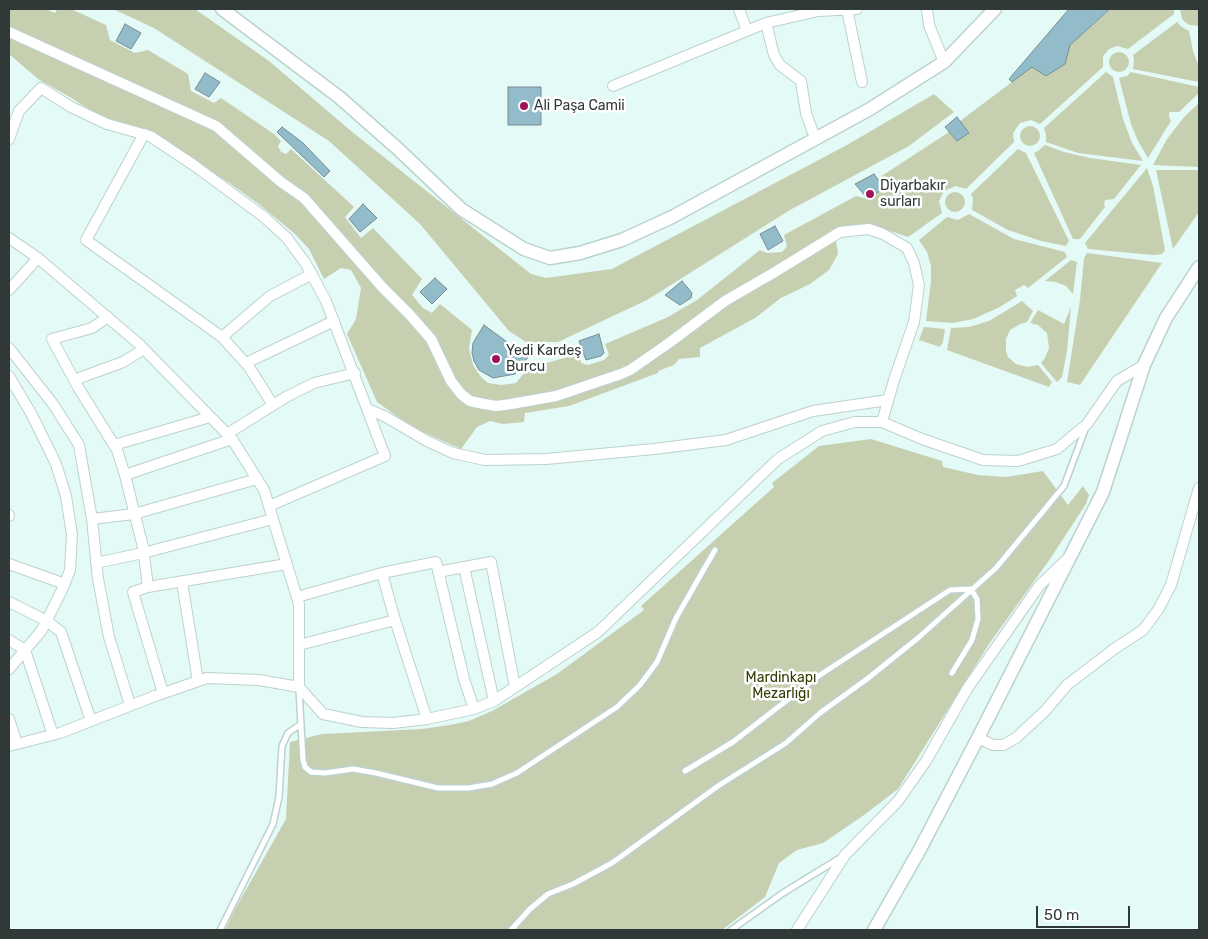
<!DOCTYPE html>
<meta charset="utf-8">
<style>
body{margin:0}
#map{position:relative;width:1208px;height:939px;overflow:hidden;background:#e3faf7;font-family:Rubik,sans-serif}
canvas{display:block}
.frame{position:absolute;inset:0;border:10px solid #303938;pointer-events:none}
.scale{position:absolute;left:1036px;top:906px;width:94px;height:22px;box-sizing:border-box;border:2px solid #303938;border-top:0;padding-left:6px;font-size:15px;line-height:18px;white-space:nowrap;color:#303938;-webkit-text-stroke:4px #fff;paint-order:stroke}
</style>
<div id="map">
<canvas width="1208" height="939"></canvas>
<div class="frame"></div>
<div class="scale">50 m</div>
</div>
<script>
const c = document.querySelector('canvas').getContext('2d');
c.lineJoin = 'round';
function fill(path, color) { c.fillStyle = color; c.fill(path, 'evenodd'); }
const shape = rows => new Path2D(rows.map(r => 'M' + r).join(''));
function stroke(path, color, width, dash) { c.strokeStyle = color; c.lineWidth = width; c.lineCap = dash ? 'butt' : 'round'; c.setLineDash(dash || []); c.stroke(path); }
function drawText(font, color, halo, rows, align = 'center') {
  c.font = font + ' Rubik,sans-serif'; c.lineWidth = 5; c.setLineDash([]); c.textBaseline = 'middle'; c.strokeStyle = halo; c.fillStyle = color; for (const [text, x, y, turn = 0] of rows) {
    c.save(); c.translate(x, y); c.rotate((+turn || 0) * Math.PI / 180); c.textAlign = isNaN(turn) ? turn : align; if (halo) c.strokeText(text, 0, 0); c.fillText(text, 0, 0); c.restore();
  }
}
fill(shape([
 [9,9,45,9,55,13,57,9,71,9,106,25,110,40,135,53,148,50,188,74,191,91,214,103,221,98,274,134,281,141,278,146,281,152,286,154,291,149,354,207,345,217,361,238,373,228,422,279,412,295,423,308,432,313,440,304,472,330,469,348,473,365,481,377,488,383,501,385,516,383,528,368,579,354,581,363,588,365,604,360,609,355,605,344,668,317,697,300,760,250,767,253,782,252,787,246,784,235,856,196,868,199,884,189,877,179,949,132,957,141,969,133,960,121,1032,67,1046,76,1065,64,1070,45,1111,9,1174,9,1174,14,1128,49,1117,46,1109,49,1103,56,1103,67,1040,124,1031,120,1020,123,1013,133,1014,142,966,189,956,186,944,191,939,201,942,213,908,237,887,230,862,225,834,229,838,254,829,270,810,284,781,298,755,318,700,348,700,357,679,359,674,365,658,371,658,373,569,406,525,413,524,422,503,424,490,421,477,427,461,449,412,427,377,402,347,334,356,319,361,288,351,270,341,268,324,279,309,249,295,234,260,205,228,182,196,163,175,146,134,127,100,116,68,96,38,79,9,54],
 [113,9,195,9,269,61,351,131,531,274,546,278,612,269,847,145,934,94,954,112,909,146,790,210,647,300,558,342,526,342,509,331,420,224,329,141,154,28],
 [1180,9,1199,9,1199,26,1190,25,1186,23,1182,19],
 [1177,22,1182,27,1189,31,1193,51,1199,67,1199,82,1133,69,1134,60,1133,55],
 '1109 62a10 10 0 1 1 20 0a10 10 0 1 1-20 0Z',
 [1106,72,1113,77,1123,119,1132,143,1143,161,1078,153,1046,142,1046,134,1044,128],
 [1131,72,1199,87,1199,93,1179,112,1169,112,1169,117,1171,121,1148,158,1138,141,1131,124,1119,78,1127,76],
 [1199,103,1199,167,1153,165,1167,139,1185,116],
 '1020 136a10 10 0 1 1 20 0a10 10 0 1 1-20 0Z',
 [1045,145,1064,152,1090,158,1141,165,1114,199,1105,200,1104,203,1105,207,1080,239,1073,239,1034,153,1038,151],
 [1018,149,1026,153,1069,241,1066,246,1041,241,1008,230,972,210,973,199,971,194],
 [1147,168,1153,186,1165,250,1162,254,1153,255,1088,249,1085,243],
 [1156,170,1199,170,1199,212,1173,249],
 '945 202a10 10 0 1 1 20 0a10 10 0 1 1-20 0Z',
 [969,214,1014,239,1065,252,1067,257,1028,288,1024,285,1015,290,1017,296,1000,307,973,319,953,323,926,321,931,281,931,266,927,252,919,240,947,217,958,220],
 [1087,253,1162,263,1080,385,1067,382,1080,300,1084,258],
 [1071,260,1077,262,1073,294,1066,286,1056,282,1045,281],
 [1022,301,1033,311,1027,322,1020,324,1010,330,1006,339,1006,351,1008,357,1016,364,1027,367,1038,365,1052,382,1049,387,947,350,951,328,969,327,989,321],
 [1071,307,1067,351,1062,377,1057,382,1041,363,1045,358,1049,348,1047,333,1038,325,1030,323,1038,310,1064,324],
 [924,327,945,329,943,342,940,347,919,340],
 [871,439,942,461,943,467,978,475,1006,477,1043,471,1068,505,1083,486,1089,495,1086,504,1050,559,989,644,898,789,864,815,823,843,797,850,779,863,765,897,722,930,225,930,234,911,286,819,290,742,322,734,422,729,450,725,469,721,492,711,557,674,644,610,641,606,774,487,772,483,819,446]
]), '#c7cfb1');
const building = shape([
 [1069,9,1110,9,1070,45,1065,64,1046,76,1032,67,1012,82,1009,79,1069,9],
 [125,24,141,33,131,49,116,41,125,24],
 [205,73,220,82,209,97,195,89,205,73],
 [508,87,541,87,541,125,508,125,508,87],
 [957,117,969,133,957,141,945,127,957,117],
 [282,127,303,143,330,171,324,177,277,132,282,127],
 [874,174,884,188,868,199,855,184,874,174],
 [363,204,377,218,360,232,349,219,363,204],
 [775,226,783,241,768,250,760,234,775,226],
 [435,278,447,289,432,304,420,292,435,278],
 [682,281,692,293,691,298,680,305,665,295,682,281],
 [484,325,518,350,532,352,515,374,493,378,479,370,474,361,472,353,473,343,484,325],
 [599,334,604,353,601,356,586,360,579,341,599,334]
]);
fill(building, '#93bccb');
stroke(building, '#788b92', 1);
const service = shape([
 [952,673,972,640,978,619,977,599,971,589],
 [299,690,303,760,305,767,311,772,325,773,353,769,376,773,438,788,469,788,492,784,517,773,617,707,640,685,657,662,676,618,715,550],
 [685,771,733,742,817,677,950,590,971,589],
 [220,930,273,824,279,797,282,746,288,733,301,724],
 [511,930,530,909,548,894,573,884,612,863,718,786,786,743,820,713,867,679,918,638,996,568,1064,486,1086,427],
 [731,930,783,893,840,858]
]);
const minor = shape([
 [739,9,747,31],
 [847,9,862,82],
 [927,9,929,25,944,62],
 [766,23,774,55,780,65,801,81,806,113,815,138],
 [9,32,216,126,281,182,304,198,383,288,410,315,431,339,451,381,461,394,470,401,484,404,496,406,511,404,556,396,621,374,630,370,669,343,725,301,775,272,840,232,869,229,883,234,907,248,914,263,919,285,914,322,894,380,882,422],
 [613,86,766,23,818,11,857,9],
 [144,134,86,240,222,337],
 [9,139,19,111,41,88,71,107,107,124,150,136,195,166,264,217,287,238,306,264,326,301,385,456,269,506],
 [9,238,38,258,139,344,232,439,264,490,299,604,299,687,323,714,362,722,393,723,427,719,474,709,494,701,598,632,778,459,822,431,855,422,882,422,922,439,983,460,1018,461,1057,449,1087,424,1117,381,1144,365],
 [9,290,38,258],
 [108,317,92,328,52,339,78,387,117,450,125,475,143,547,148,587,287,564],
 [9,348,53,404,79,445,92,519],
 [246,363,334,321],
 [9,376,32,415,56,464,66,496,72,535,70,570,62,590,42,630,9,669],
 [74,380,123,362,144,349],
 [273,405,249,367,222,337,270,296,312,274],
 [368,409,386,417,427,441,453,453,485,460,546,459,654,449,726,440,813,411,888,400],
 [227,434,286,397,314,383,355,373],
 [114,445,210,417],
 [125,475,232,439],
 [9,515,9,516],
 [96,563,143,553,273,519],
 [9,564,65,584],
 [464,567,494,701],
 [438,572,491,562,515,687],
 [382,573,436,562,464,679,474,709],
 [182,582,198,681],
 [148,587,133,592,163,693],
 [297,597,382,573,395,620,427,719],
 [9,602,47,621,61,632,91,721],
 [9,640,25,650,53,735],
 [299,645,395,620],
 [130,705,109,637,98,579,92,519,134,514,257,479],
 [9,719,17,744],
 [978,738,993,745,1003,745,1016,738,1045,711,1067,685,1114,649,1143,630,1158,610,1171,585,1199,488],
 [9,746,60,733,155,696,207,678,259,680,299,687],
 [797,930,845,855,898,801,926,761,967,689,1039,586,1067,559]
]);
const tertiary = shape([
 [222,9,339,97,398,149,461,209,524,249,550,258,580,253,622,240,672,217,870,109,944,62,995,9],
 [874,930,919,851,978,738,1103,492,1144,365,1166,318,1199,267]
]);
stroke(service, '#bcd2cf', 8);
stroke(minor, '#bcd2cf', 12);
stroke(tertiary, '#bcd2cf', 15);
stroke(service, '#fff', 5);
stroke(minor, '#fff', 10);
stroke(tertiary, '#fff', 12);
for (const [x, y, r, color] of [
 [524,106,5,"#a11259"],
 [870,194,5,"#a11259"],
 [496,359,5,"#a11259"]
]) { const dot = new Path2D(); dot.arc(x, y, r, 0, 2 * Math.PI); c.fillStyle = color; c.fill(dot); stroke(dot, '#fff', 2); }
drawText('14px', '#303938', '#fff', [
 ["Ali Paşa Camii",534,106],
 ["Diyarbakır",880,186],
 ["surları",880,202],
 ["Yedi Kardeş",506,351],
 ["Burcu",506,367]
], 'left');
drawText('14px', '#343e03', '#fff', [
 ["Mardinkapı",781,678],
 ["Mezarlığı",781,694]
]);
</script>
